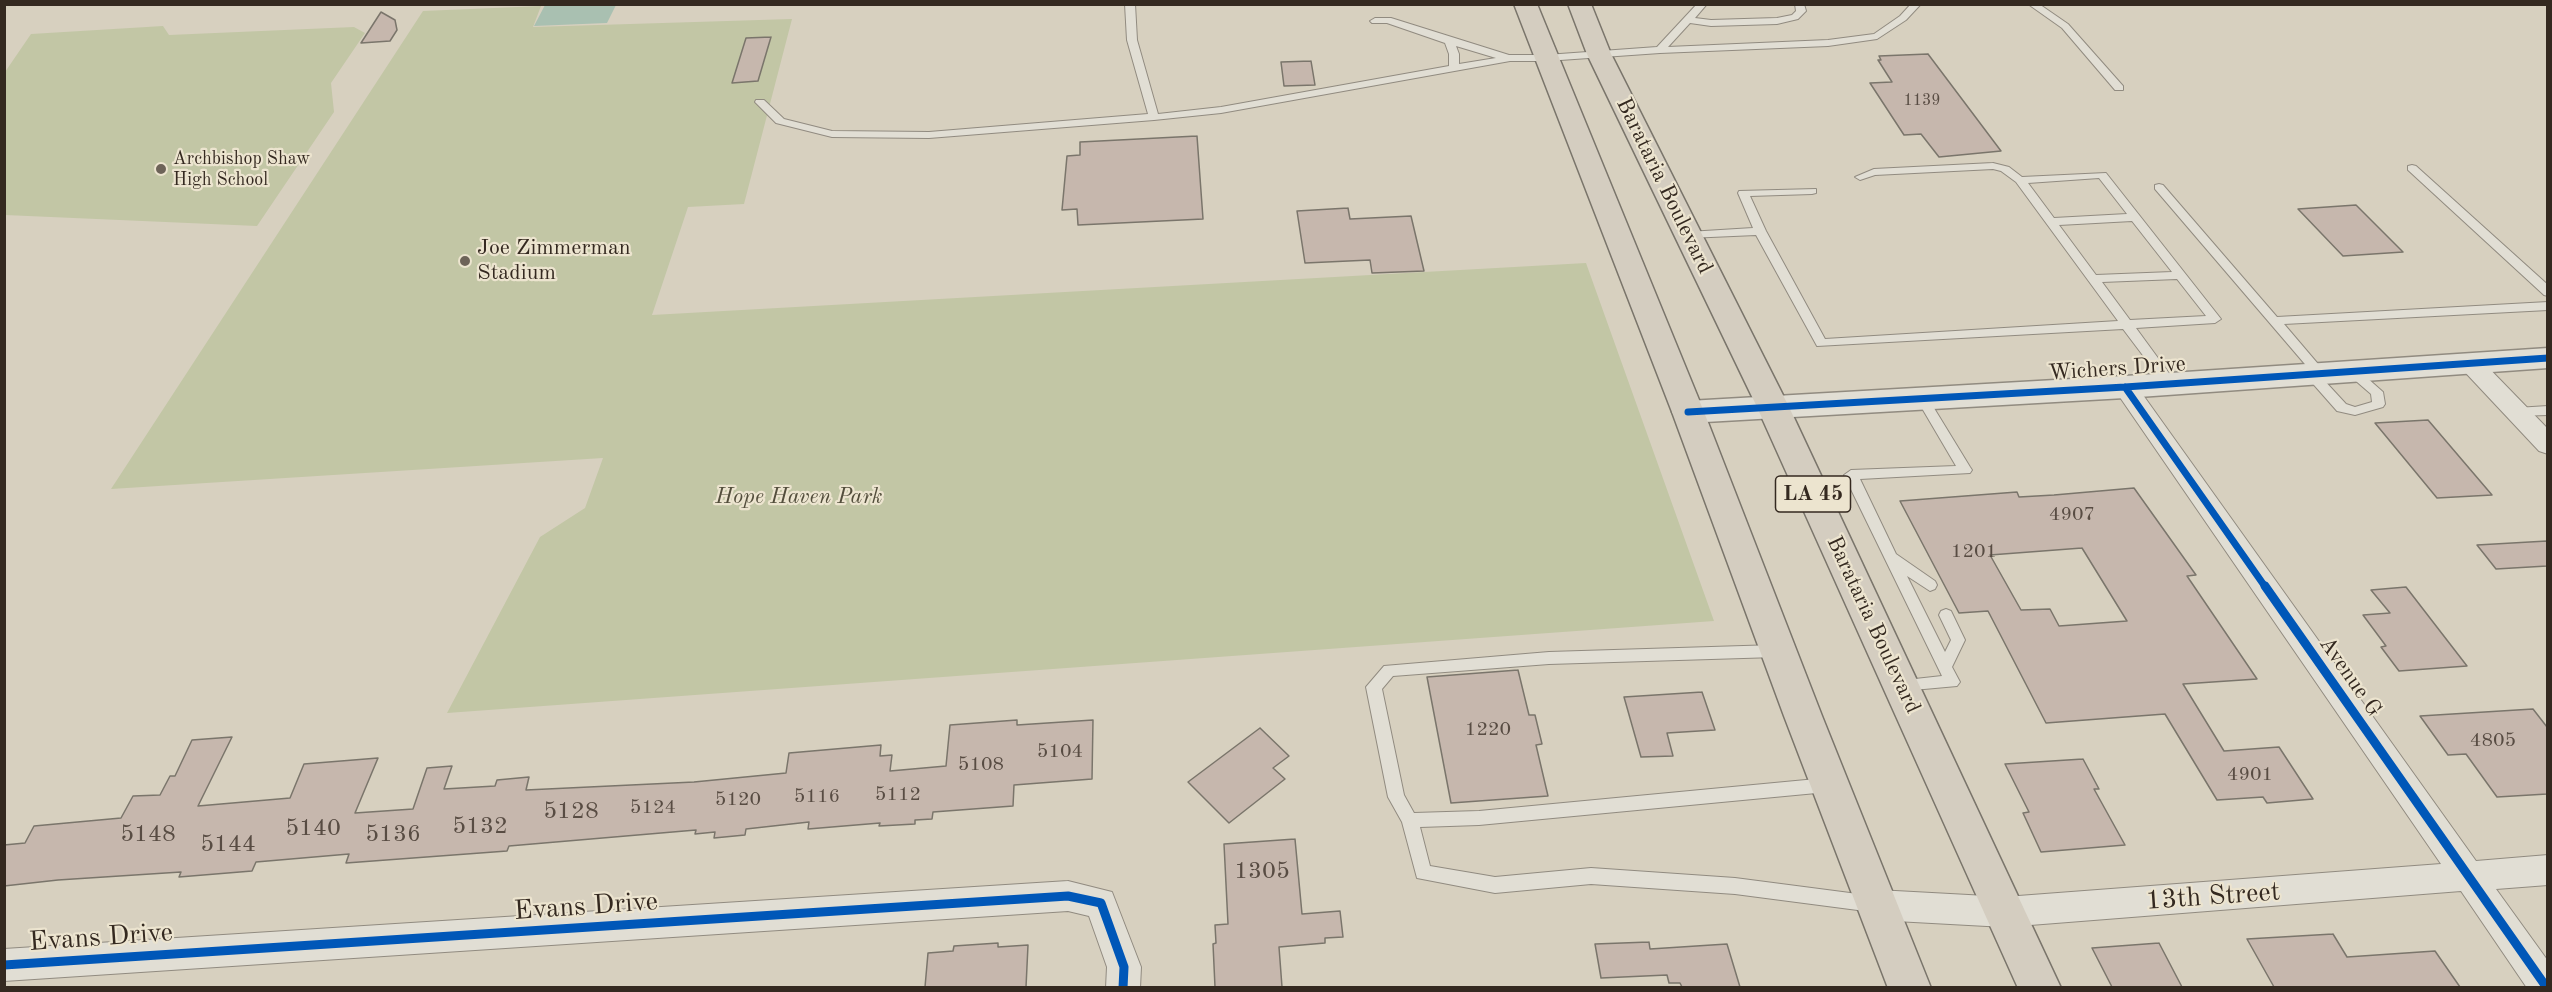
<!DOCTYPE html>
<style>
body{margin:0}
#map{position:relative;width:2552px;height:992px;overflow:hidden;background:#d7d0bf;font-family:"Old Standard TT",serif}
canvas{display:block}
.frame{position:absolute;inset:0;border:6px solid #342920;pointer-events:none}
</style>
<div id="map">
<canvas width="2552" height="992"></canvas>
<div class="frame"></div>
</div>
<script>
const c = document.querySelector('canvas').getContext('2d');
c.lineJoin = 'round';
function fill(path, color) { c.fillStyle = color; c.fill(path, 'evenodd'); }
const shape = rows => new Path2D(rows.map(r => 'M' + r).join(''));
function stroke(path, color, width, dash) { c.strokeStyle = color; c.lineWidth = width; c.lineCap = dash ? 'butt' : 'round'; c.setLineDash(dash || []); c.stroke(path); }
function drawText(font, color, halo, rows, align = 'center') {
  c.font = font + ' "Old Standard TT",serif'; c.lineWidth = 4.5; c.setLineDash([]); c.textBaseline = 'middle'; c.strokeStyle = halo; c.fillStyle = color; for (const [text, x, y, turn = 0] of rows) {
    c.save(); c.translate(x, y); c.rotate((+turn || 0) * Math.PI / 180); c.textAlign = isNaN(turn) ? turn : align; if (halo) c.strokeText(text, 0, 0); c.fillText(text, 0, 0); c.restore();
  }
}
fill(shape([
 [541,6,533,27,792,19,744,204,688,207,652,315,1586,263,1714,621,447,713,540,537,585,508,603,458,111,489,423,11],
 [163,26,169,35,354,27,365,33,331,83,334,112,257,226,5,215,5,72,31,34]
]), '#c2c6a5');
fill(shape([
 [545,5,545,4,616,5,607,23,534,26]
]), '#a9c0b1');
const building = shape([
 [381,12,395,20,397,30,390,41,361,43,381,12],
 [771,37,758,81,732,83,746,38,771,37],
 [1928,54,2001,151,1939,157,1921,134,1904,135,1870,83,1892,82,1878,60,1881,60,1879,56,1928,54],
 [1311,61,1315,85,1284,86,1281,62,1311,61],
 [1197,136,1203,219,1078,225,1077,209,1062,210,1067,156,1080,155,1080,142,1197,136],
 [2356,205,2403,252,2343,256,2298,209,2356,205],
 [1348,208,1350,219,1411,216,1424,271,1372,273,1370,260,1305,263,1297,211,1348,208],
 [2428,420,2492,495,2437,498,2375,423,2428,420],
 [2134,488,2196,575,2187,576,2257,679,2183,684,2224,751,2279,747,2313,799,2267,803,2263,797,2217,800,2165,714,2046,723,1988,611,1959,613,1900,501,2017,492,2019,497,2054,495,2134,488],
 [2082,548,2127,621,2059,626,2050,609,2021,610,1990,555,2082,548],
 [2547,541,2547,566,2496,569,2477,545,2547,541],
 [2406,587,2450,644,2467,666,2399,671,2381,647,2386,646,2363,615,2390,613,2371,590,2406,587],
 [1518,670,1529,715,1535,715,1542,744,1536,745,1548,796,1451,803,1427,677,1518,670],
 [1702,692,1715,730,1667,733,1673,756,1641,757,1624,697,1702,692],
 [2533,709,2547,727,2547,794,2497,797,2466,754,2448,755,2420,716,2533,709],
 [1017,720,1017,725,1093,720,1092,779,1014,785,1013,806,933,812,932,819,915,820,915,824,879,826,880,823,808,829,809,822,746,829,745,835,714,838,715,832,695,834,696,830,509,846,507,851,346,863,349,854,256,862,252,871,179,877,181,872,58,880,4,886,4,845,25,843,34,826,121,818,133,796,160,795,170,776,175,776,192,740,232,737,198,806,290,798,304,764,378,758,355,813,413,809,427,768,452,766,444,789,495,786,497,780,529,777,526,790,694,782,786,773,789,753,881,745,880,756,892,755,890,771,946,766,950,725,1017,720],
 [1260,728,1289,756,1273,768,1285,779,1229,823,1188,782,1260,728],
 [2083,759,2099,789,2094,789,2125,845,2041,852,2023,813,2029,812,2005,764,2083,759],
 [1295,839,1302,914,1340,911,1343,937,1325,938,1325,943,1279,947,1282,987,1215,987,1213,944,1216,943,1215,925,1228,924,1224,844,1295,839],
 [2333,934,2347,957,2435,951,2460,987,2274,987,2247,939,2333,934],
 [1649,942,1650,949,1727,944,1740,987,1682,987,1680,983,1669,983,1667,975,1601,978,1595,944,1649,942],
 [998,943,998,947,1028,945,1026,987,925,987,928,953,953,951,954,946,998,943],
 [2159,943,2182,987,2112,987,2092,948,2159,943]
]);
fill(building, '#c6b7ad');
stroke(building, '#7a756b', 1.5);
const service = shape([
 [1125,4,1135,4,1137,40,1158,114,1221,107,1449,66,1449,54,1445,43,1387,23,1372,23,1370,21,1375,18,1391,18,1509,55,1546,55,1657,47,1697,4,1707,4,1695,18,1711,20,1777,18,1792,15,1796,11,1795,4,1804,4,1806,11,1798,19,1777,24,1711,26,1690,23,1668,47,1828,40,1874,34,1900,16,1911,4,1921,4,1906,20,1877,39,1828,46,1660,53,1546,61,1510,61,1221,113,1154,120,929,138,832,137,776,123,755,102,756,100,764,100,784,119,832,131,929,132,1148,114,1127,40,1125,4],
 [1456,46,1496,58,1459,64,1459,54,1456,46],
 [2028,4,2039,4,2068,24,2123,86,2123,90,2115,90,2062,28,2028,4],
 [1993,163,2009,167,2022,177,2106,173,2221,319,2215,323,2136,328,2174,380,2176,383,2174,386,2166,386,2123,329,1817,346,1756,235,1688,238,1682,235,1688,232,1753,228,1738,193,1739,191,1816,189,1816,193,1812,194,1750,196,1766,231,1825,339,2118,321,2016,182,2001,171,1993,169,1875,175,1860,180,1855,177,1874,169,1993,163],
 [2099,178,2127,214,2054,218,2028,183,2099,178],
 [2132,221,2172,272,2096,275,2059,225,2132,221],
 [2177,279,2206,316,2130,320,2102,282,2177,279],
 [2412,165,2416,166,2548,285,2548,296,2544,295,2408,170,2408,166,2412,165],
 [2159,184,2163,185,2277,317,2548,302,2548,310,2284,324,2324,371,2326,374,2322,378,2346,404,2355,407,2372,402,2371,394,2349,375,2347,372,2349,369,2357,369,2383,392,2385,404,2383,407,2355,415,2337,411,2307,377,2305,374,2310,370,2155,189,2155,185,2159,184],
 [1922,394,1926,395,1970,467,1972,470,1970,473,1860,479,1896,554,1935,581,1937,585,1935,589,1930,591,1907,576,1945,652,1951,640,1939,615,1941,611,1946,609,1951,611,1965,640,1952,667,1960,682,1957,686,1902,691,1897,689,1894,685,1897,681,1942,676,1844,475,1851,470,1956,466,1916,398,1922,394],
 [2548,406,2548,415,2516,416,2510,412,2516,408,2548,406],
 [1776,645,1781,647,1783,651,1781,655,1776,657,1549,664,1393,676,1382,689,1404,795,1414,813,1479,811,1827,778,1833,780,1835,785,1833,790,1827,792,1479,825,1420,827,1430,866,1495,877,1591,868,1735,878,1873,896,1879,898,1882,904,1879,910,1873,912,1735,894,1591,884,1495,893,1417,878,1402,822,1388,797,1366,687,1384,666,1549,652,1776,645]
]);
const minor = shape([
 [2471,356,2479,358,2548,429,2548,454,2539,451,2463,370,2459,364,2463,358,2471,356],
 [2125,379,2133,381,2476,861,2548,855,2548,885,2496,889,2548,961,2548,988,2527,988,2461,891,2005,927,1877,920,1866,916,1861,905,1866,894,1877,890,2005,897,2441,864,2117,393,2113,387,2117,381,2125,379],
 [1068,881,1112,892,1141,967,1140,988,1106,988,1107,967,1089,916,1068,911,4,981,4,949,1068,881]
]);
const tertiary = shape([
 [2548,348,2548,368,2125,398,1688,423,1677,420,1672,412,1677,404,1688,401,2125,376,2548,348]
]);
const primary = shape([
 [1514,4,1537,4,1704,412,1822,716,1931,988,1888,988,1784,716,1672,412,1514,4],
 [1568,4,1591,4,1611,54,1789,407,2061,988,2018,988,1757,407,1587,54,1568,4]
]);
stroke(service, '#918b80', 2);
stroke(minor, '#918b80', 2);
stroke(tertiary, '#918b80', 3);
stroke(primary, '#7a756b', 3);
fill(service, '#e1ded4');
fill(minor, '#e1ded4');
fill(tertiary, '#e1ded4');
fill(primary, '#d4cdc0');
stroke(shape([
 [2125,387,2266,588],
 [1688,412,2125,387,2548,358]
]), '#0057b8', 7);
stroke(shape([
 [2265,586,2547,988],
 [4,965,1068,896,1101,903,1124,967,1123,988]
]), '#0057b8', 9);
for (const [x, y, r, color] of [
 [161,169,6,"#6d6358"],
 [465,261,6,"#6d6358"]
]) { const dot = new Path2D(); dot.arc(x, y, r, 0, 2 * Math.PI); c.fillStyle = color; c.fill(dot); stroke(dot, '#ece4cf', 2); }
drawText('16px', '#584c43', null, [
 ["1139",1922,101]
]);
drawText('18px', '#342920', '#ece4cf', [
 ["Archbishop Shaw",173,159],
 ["High School",173,180]
], 'left');
drawText('20px', '#584c43', null, [
 ["4907",2072,515],
 ["1201",1974,552],
 ["1220",1488,730],
 ["4805",2493,741],
 ["5104",1060,752],
 ["5108",981,765],
 ["4901",2250,775],
 ["5112",898,795],
 ["5116",817,797],
 ["5120",738,800],
 ["5124",653,808]
]);
for (const [x, y, w] of [
 [1813,494,75]
]) { const box = new Path2D(); box.roundRect(x - w / 2, y - 18, w, 36, 4.5); c.fillStyle = '#ece4cf'; c.fill(box); stroke(box, '#342920', 1.5); }
drawText('bold 21px', '#342920', null, [
 ["LA 45",1813,494]
]);
drawText('22px', '#342920', '#ece4cf', [
 ["Barataria Boulevard",1664,186,64],
 ["Wichers Drive",2117,369,-4],
 ["Barataria Boulevard",1873,625,65],
 ["Avenue G",2350,677,55]
]);
drawText('22px', '#342920', '#ece4cf', [
 ["Joe Zimmerman",477,248],
 ["Stadium",477,273]
], 'left');
drawText('italic 22px', '#534e3c', '#ece4cf', [
 ["Hope Haven Park",799,497]
]);
drawText('24px', '#584c43', null, [
 ["5128",571,812],
 ["5132",480,827],
 ["5140",313,829],
 ["5148",148,835],
 ["5136",393,835],
 ["5144",228,845],
 ["1305",1262,872]
]);
drawText('27px', '#342920', '#ece4cf', [
 ["13th Street",2213,897,-4],
 ["Evans Drive",586,907,-4],
 ["Evans Drive",101,938,-4]
]);
</script>
